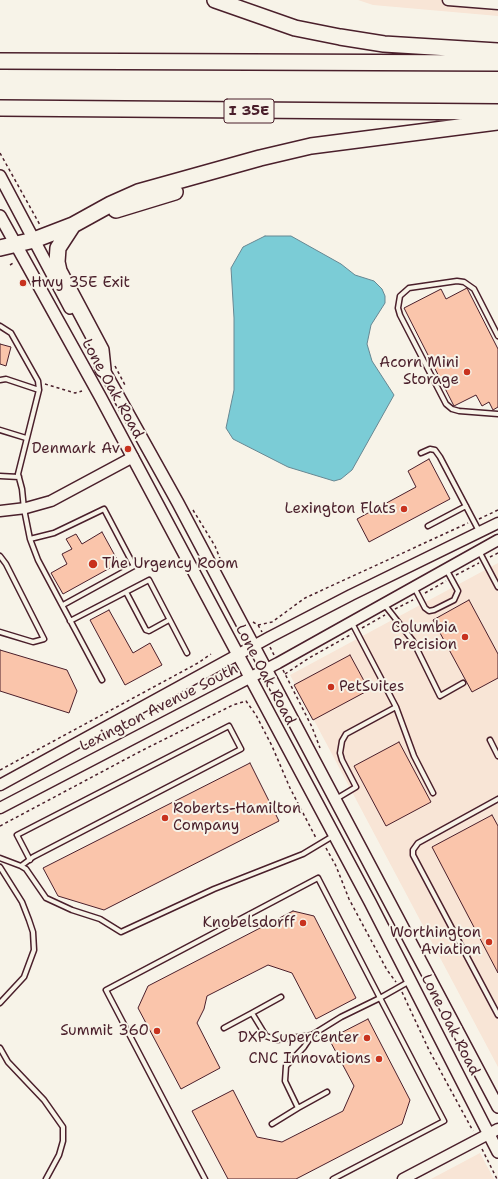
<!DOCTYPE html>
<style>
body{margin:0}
canvas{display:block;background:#f7f3e8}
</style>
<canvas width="498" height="1179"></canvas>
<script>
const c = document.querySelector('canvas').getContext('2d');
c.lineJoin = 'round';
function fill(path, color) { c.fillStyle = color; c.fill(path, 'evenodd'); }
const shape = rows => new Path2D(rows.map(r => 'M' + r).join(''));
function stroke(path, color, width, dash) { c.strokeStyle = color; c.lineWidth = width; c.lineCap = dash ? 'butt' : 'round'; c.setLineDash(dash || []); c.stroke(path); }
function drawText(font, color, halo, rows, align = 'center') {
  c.font = font + ' "Shantell Sans",sans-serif'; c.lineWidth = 4; c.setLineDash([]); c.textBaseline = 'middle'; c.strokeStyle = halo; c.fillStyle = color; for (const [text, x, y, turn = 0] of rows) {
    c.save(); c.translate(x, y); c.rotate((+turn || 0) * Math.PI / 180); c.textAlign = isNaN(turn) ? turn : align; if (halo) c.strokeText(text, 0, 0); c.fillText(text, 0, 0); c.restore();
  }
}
fill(shape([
 [358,0,498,0,498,16,373,5],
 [498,563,498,1067,290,675],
 [480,1153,494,1179,431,1179]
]), '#f8e5d6');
const water = shape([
 [265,236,291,236,341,264,355,275,374,281,382,289,385,296,385,303,371,325,367,344,372,361,394,395,352,470,341,479,334,481,288,467,233,439,226,428,234,390,234,318,231,268,243,247,265,236]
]);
fill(water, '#7bccd6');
stroke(water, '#678792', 1);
const building = shape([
 [467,288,498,349,498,407,493,410,489,402,482,406,476,395,454,406,404,308,441,289,446,299,467,288],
 [0,344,11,347,6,366,0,364,0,344],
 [429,459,450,499,369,542,357,519,416,487,408,471,429,459],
 [102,532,119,563,63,594,51,573,67,564,62,554,72,549,66,539,76,534,82,544,102,532],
 [469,600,498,654,498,678,472,692,433,620,469,600],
 [109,610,133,653,150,643,162,665,125,685,90,620,109,610],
 [0,650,67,670,77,691,69,713,0,691,0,650],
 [350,655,369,690,313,720,294,685,350,655],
 [399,742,431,802,386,826,354,766,399,742],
 [250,763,279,821,104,910,58,896,43,868,250,763],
 [492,815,498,826,498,973,432,847,492,815],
 [293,911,314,916,356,998,316,1019,292,973,268,965,207,996,204,1009,197,1023,220,1068,181,1089,138,1008,148,986,293,911],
 [368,1019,410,1100,402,1124,296,1179,228,1179,192,1111,233,1090,257,1137,282,1142,343,1111,354,1086,329,1039,368,1019]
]);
fill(building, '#fac5ab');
stroke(building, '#4a1f2b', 1);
const service = shape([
 [0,326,11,333,38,381,39,390,18,474,22,489,24,509,30,539,38,560,102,680],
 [498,336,474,289,464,282,457,281,409,288,400,296,398,308,400,315,446,404,452,409,459,411,498,414],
 [0,380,6,379,39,390],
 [0,430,26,438],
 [421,453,430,449,435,450,440,457,479,531],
 [0,476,19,477],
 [428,526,466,506],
 [30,539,54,533,104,509,134,566,63,605],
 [479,551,498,587],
 [0,556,6,564,44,639,33,642,0,632],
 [414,587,425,608,429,611,434,610,454,600,458,591,446,569],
 [126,592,146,630,149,631,169,620],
 [384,604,413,641,440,696,463,683],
 [70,621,149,580,187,653],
 [396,707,414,756,433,793],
 [490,740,498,756],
 [336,799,356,787,342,760,340,753,342,741,346,734,396,707,352,623],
 [498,799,418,843,413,850,413,855,498,1015],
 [0,858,21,866,33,857,241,749,229,726,17,835,30,860],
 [21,866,26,869,46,898,72,910,100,919,121,932,214,889,303,854,333,836],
 [0,867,22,902,29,920,33,932,34,950,24,977,0,1003],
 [281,997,252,1013,266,1036,277,1040,312,1035,341,1017,380,998,444,1121,333,1179],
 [224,1028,252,1013],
 [312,1035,304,1047,286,1066,285,1081,298,1108,327,1092],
 [0,1048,8,1062,44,1100,63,1127,63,1141,59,1155,46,1179],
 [272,1124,298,1108],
 [205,1179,106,990,318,878,380,998,410,981]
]);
const tertiary = shape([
 [448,0,498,4],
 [0,511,26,508,51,501,133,457],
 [0,785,270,637,351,595,498,523],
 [0,808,278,663,498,540],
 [403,1179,498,1129]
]);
const secondary = shape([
 [0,176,70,308],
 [0,216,101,398,370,902,498,1152],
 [100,363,178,503,498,1107]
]);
const motorway = shape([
 [215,0,295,28,340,37,384,44,498,51],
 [0,61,498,63],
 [0,108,498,112],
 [116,210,175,192],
 [73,225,58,248,57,262,59,271,101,350,103,369],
 [0,248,34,240,73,225,111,204,138,192,260,158,311,146,498,122]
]);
stroke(service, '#4a1f2b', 7);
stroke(tertiary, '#4a1f2b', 13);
stroke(secondary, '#4a1f2b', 14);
stroke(motorway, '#4a1f2b', 18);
stroke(shape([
 [0,153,40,225],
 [10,265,15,262],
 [115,366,126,387],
 [45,384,75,393,82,391],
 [193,510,215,546,221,561],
 [479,519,498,510],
 [490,557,498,553],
 [456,575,479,563],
 [425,593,446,581],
 [395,609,413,600],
 [253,622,258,625,262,632],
 [258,625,272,622,305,598,468,523],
 [362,628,385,615],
 [270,647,274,655],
 [283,670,312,727,320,748],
 [285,674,309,658,352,634],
 [0,770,198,663,211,654],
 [0,826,141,751,233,705,246,701,256,715,272,746,290,788,316,838],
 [326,848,336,866,349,899,387,970,396,982],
 [402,992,429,1050,473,1131],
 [482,1149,497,1179]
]), '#4a1f2b', 1.5, [3, 3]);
stroke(service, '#f7f3e8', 4);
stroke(tertiary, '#f7f3e8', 10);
stroke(secondary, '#f7f3e8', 11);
stroke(motorway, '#f7f3e8', 15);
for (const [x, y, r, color] of [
 [23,283,4,"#c8321e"],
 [467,372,4,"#c8321e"],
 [128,449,4,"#c8321e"],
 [404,509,4,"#c8321e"],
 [93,564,5,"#c8321e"],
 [465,637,4,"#c8321e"],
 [331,687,4,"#c8321e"],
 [165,818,4,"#c8321e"],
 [303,923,4,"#c8321e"],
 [489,942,4,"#c8321e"],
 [157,1031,4,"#c8321e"],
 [367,1038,4,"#c8321e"],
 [379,1059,4,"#c8321e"]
]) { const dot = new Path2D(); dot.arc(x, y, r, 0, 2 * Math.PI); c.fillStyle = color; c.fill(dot); stroke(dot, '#f7f3e8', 1.5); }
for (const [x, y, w] of [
 [249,111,50]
]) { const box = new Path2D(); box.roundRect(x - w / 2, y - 12, w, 24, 3); c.fillStyle = '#f7f3e8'; c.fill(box); stroke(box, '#4a1f2b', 1); }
drawText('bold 14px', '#4a1f2b', null, [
 ["I 35E",249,111]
]);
drawText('15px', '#4a1f2b', '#f7f3e8', [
 ["Hwy 35E Exit",31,283,"left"],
 ["Acorn Mini",459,363],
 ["Storage",459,380],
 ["Denmark Av",120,449],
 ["Lexington Flats",396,509],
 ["The Urgency Room",102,564,"left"],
 ["Columbia",457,628],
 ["Precision",457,645],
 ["PetSuites",339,687,"left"],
 ["Roberts-Hamilton",173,809,"left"],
 ["Company",173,826,"left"],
 ["Knobelsdorff",295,923],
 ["Worthington",481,933],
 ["Aviation",481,950],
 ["Summit 360",149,1031],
 ["DXP SuperCenter",359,1038],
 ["CNC Innovations",371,1059]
], 'right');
drawText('15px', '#4a1f2b', '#f7f3e8', [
 ["Lone Oak Road",112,389,61],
 ["Lone Oak Road",265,675,62],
 ["Lexington Avenue South",159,708,-27],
 ["Lone Oak Road",450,1025,63]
]);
</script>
